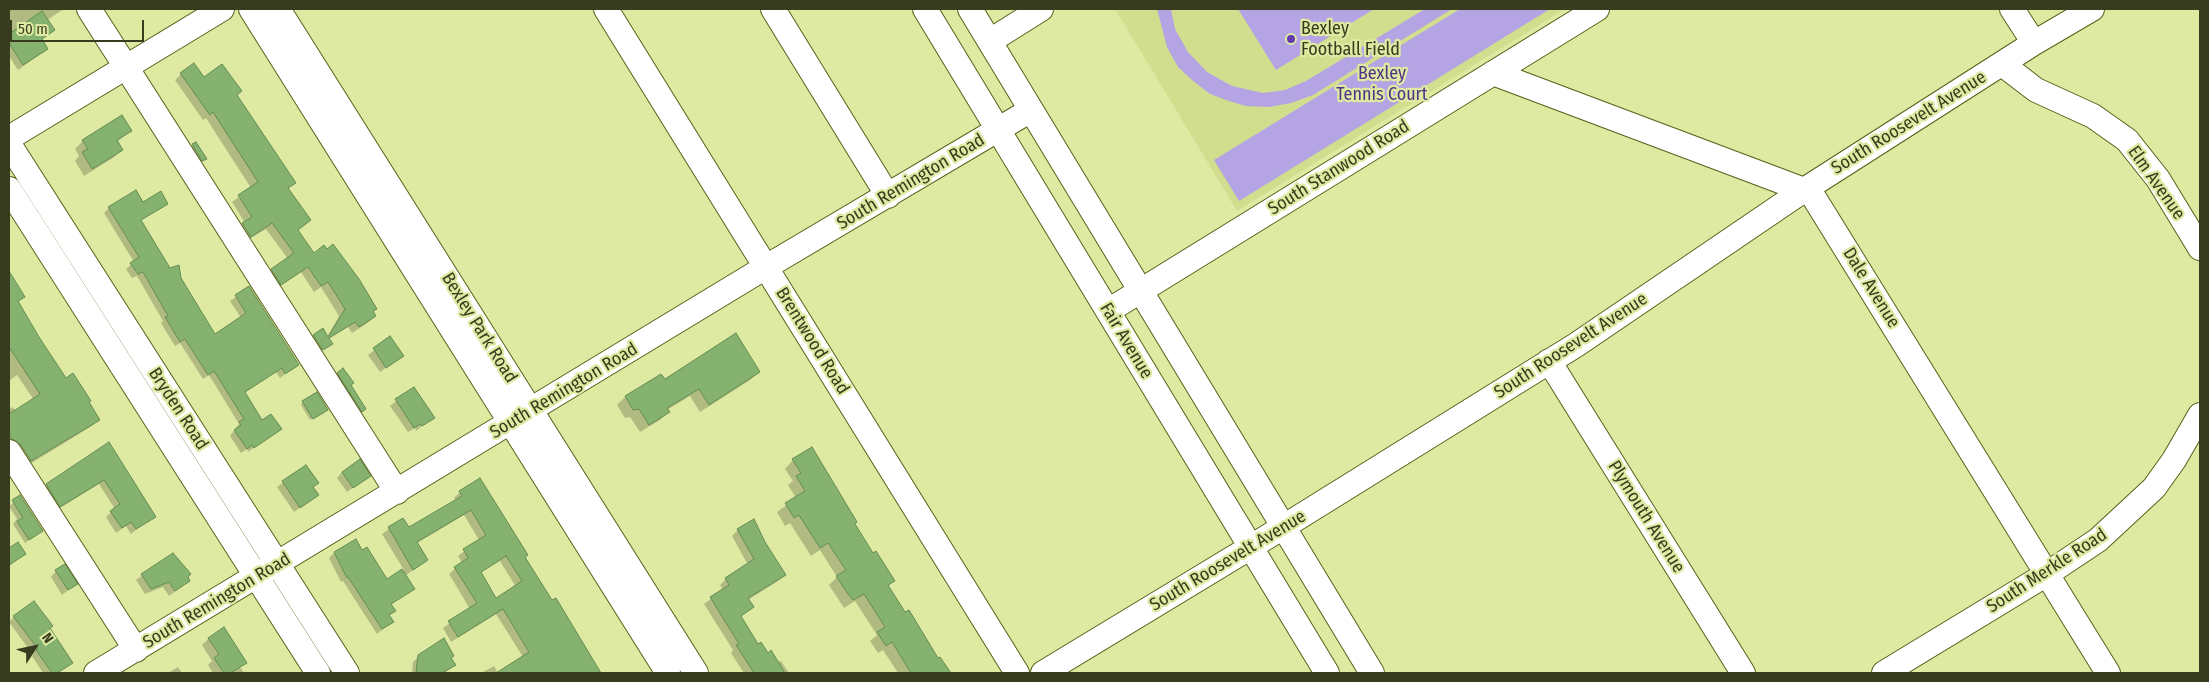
<!DOCTYPE html>
<style>
body{margin:0}
#map{position:relative;width:2209px;height:682px;overflow:hidden;background:#deeaa2;font-family:"Fira Sans Condensed",sans-serif}
canvas{display:block}
.frame{position:absolute;inset:0;border:10px solid #373c1e;pointer-events:none}
.north{position:absolute;left:10px;top:622px;width:50px;height:50px;-webkit-text-stroke:4px #deeaa2;paint-order:stroke;rotate:55deg;font-size:14px;font-weight:700;line-height:20px;text-align:center;color:#373c1e}
.north::after{content:'';display:block;margin:auto;width:18px;height:22px;background:#373c1e;clip-path:polygon(50% 0,100% 100%,50% 72%,0 100%)}
.scale{position:absolute;left:10px;top:20px;width:134px;height:22px;box-sizing:border-box;border:2px solid #373c1e;border-top:0;padding-left:6px;font-size:15px;line-height:18px;white-space:nowrap;color:#373c1e;-webkit-text-stroke:4px #deeaa2;paint-order:stroke}
</style>
<div id="map">
<canvas width="2209" height="682"></canvas>
<div class="frame"></div>
<div class="north">N</div>
<div class="scale">50 m</div>
</div>
<script>
const c = document.querySelector('canvas').getContext('2d');
c.lineJoin = 'round';
function fill(path, color) { c.fillStyle = color; c.fill(path, 'evenodd'); }
const shape = rows => new Path2D(rows.map(r => 'M' + r).join(''));
function stroke(path, color, width, dash) { c.strokeStyle = color; c.lineWidth = width; c.lineCap = dash ? 'butt' : 'round'; c.setLineDash(dash || []); c.stroke(path); }
function drawText(font, color, halo, rows, align = 'center') {
  c.font = font + ' "Fira Sans Condensed",sans-serif'; c.lineWidth = 4.5; c.setLineDash([]); c.textBaseline = 'middle'; c.strokeStyle = halo; c.fillStyle = color; for (const [text, x, y, turn = 0] of rows) {
    c.save(); c.translate(x, y); c.rotate((+turn || 0) * Math.PI / 180); c.textAlign = isNaN(turn) ? turn : align; if (halo) c.strokeText(text, 0, 0); c.fillText(text, 0, 0); c.restore();
  }
}
fill(shape([
 [1115,9,1565,9,1237,211]
]), '#d1de8e');
fill(shape([
 [1157,9,1171,9,1175,29,1188,52,1207,72,1232,86,1263,93,1285,90,1306,81,1425,9,1452,9,1313,95,1291,103,1269,107,1246,106,1229,101,1210,94,1192,80,1178,67,1167,47],
 [1238,9,1374,9,1276,70],
 [1460,9,1550,9,1239,201,1214,160]
]), '#b4a4e4');
fill(shape([
 [9,9,64,9,47,20,53,30,41,40,47,49,18,70,9,56],
 [181,74,204,79,236,95,294,183,288,189,309,220,297,231,313,254,376,308,372,312,375,316,369,322,352,333,348,327,328,339,331,343,316,355,308,342,314,336,327,337,339,316,321,287,314,292,301,272,274,290,266,276,288,259,266,229,244,242,236,230,245,223,232,202,251,188,206,118,203,120,175,80],
 [130,131,117,142,122,150,113,158,84,176,75,161,79,156,75,149,83,141],
 [196,143,205,159,200,163,190,148],
 [142,203,167,204,140,221,170,269,180,278,214,335,241,318,230,301,249,288,298,364,280,378,276,372,244,393,262,422,280,429,248,452,247,449,241,453,230,436,239,424,209,375,203,379,180,343,175,346,161,323,163,321,137,276,132,278,126,269,134,262,104,213,109,208],
 [10,276,23,297,18,302,38,337,66,379,87,402,98,420,92,426,25,467,9,447,9,410,12,407,16,411,34,400,17,375,9,381,9,277],
 [390,338,402,356,380,372,368,355],
 [759,372,750,380,700,412,690,396,667,410,668,412,660,420,640,432,630,417,625,418,617,405,625,397,661,375,664,381],
 [338,374,349,386,362,411,359,413,336,376],
 [413,388,433,417,416,431,415,428,408,432,390,406],
 [303,402,324,412,310,420,301,405],
 [108,443,154,516,131,534,126,526,116,533,106,517,115,509,99,484,55,511,42,490],
 [793,460,853,525,872,555,893,581,888,587,938,660,940,659,949,673,898,673,883,650,878,653,870,641,877,635,855,601,844,608,829,585,837,577,820,550,811,556,790,523,785,526,777,512,796,498,788,485,793,481,785,469],
 [306,466,317,483,312,488,317,495,294,512,277,487],
 [342,472,369,476,347,492,337,478],
 [460,492,524,557,551,602,555,599,589,653,588,655,599,673,481,673,494,666,498,673,523,657,496,614,451,642,443,628,470,609,449,574,462,563,458,556,479,540,464,515,417,543,427,560,405,576,413,588,391,605,394,610,389,616,392,622,377,634,343,581,341,582,329,558,334,553,362,552,387,581,404,570,382,534,403,519,409,529,456,501,454,498],
 [500,561,516,587,496,599,480,573],
 [20,497,42,531,25,543,13,524,17,519,9,506],
 [738,530,764,542,784,574,778,581,748,600,752,607,740,617,758,646,777,662,781,661,789,673,744,673,731,653,733,650,704,604,723,590,720,585,726,579,748,565,732,536],
 [18,543,25,554,9,566,9,550],
 [173,554,189,581,169,596,163,587,145,594,136,580],
 [56,571,76,584,62,595,51,577],
 [14,617,49,629,71,663,58,673,43,673,32,656,33,655,9,622],
 [209,638,245,663,240,667,244,673,213,673,208,665,212,661,202,645],
 [419,656,450,658,454,665,445,673,412,673,413,662],
 [178,667,182,673,168,673]
]), '#0003');
const building = shape([
 [42,11,55,30,42,39,48,49,23,65,9,43,9,34,42,11],
 [194,63,204,77,222,64,242,91,237,95,296,183,288,188,311,220,298,230,314,253,324,245,327,249,333,244,359,279,377,309,373,311,376,316,359,327,355,322,329,338,333,344,323,350,313,335,323,328,328,337,345,309,328,282,321,286,308,267,281,285,271,269,294,253,272,223,251,237,242,223,252,217,238,195,258,182,213,112,210,115,180,73,194,63],
 [122,115,132,131,117,140,123,150,92,169,82,152,88,149,82,140,122,115],
 [196,142,207,159,202,161,192,144,196,142],
 [136,190,143,202,161,191,168,204,141,220,170,268,179,265,181,278,215,334,246,313,235,295,249,286,299,365,285,374,282,368,245,392,262,420,271,414,282,429,254,448,252,445,247,449,234,430,241,425,239,422,244,419,214,371,208,375,185,339,180,342,165,317,168,316,143,272,138,274,130,263,139,257,108,207,136,190],
 [9,271,25,297,18,301,39,337,66,378,73,373,91,401,89,402,100,420,31,461,21,445,12,439,9,434,9,414,40,394,9,347,9,271],
 [736,333,760,372,709,405,699,389,667,408,670,412,649,425,639,409,633,410,625,396,661,374,665,379,736,333],
 [390,336,404,356,386,368,373,348,390,336],
 [343,368,354,383,351,385,366,409,362,412,337,373,343,368],
 [414,387,435,418,422,426,420,424,414,428,395,399,414,387],
 [317,392,328,410,313,419,302,401,317,392],
 [109,442,156,517,136,529,131,522,122,528,110,511,120,504,104,480,60,507,46,484,109,442],
 [812,447,857,522,855,524,873,553,876,551,895,581,888,585,905,612,909,610,938,658,940,657,951,673,911,673,892,642,886,646,877,632,885,627,864,594,853,600,848,594,836,576,846,570,828,543,820,548,799,515,794,518,785,503,805,491,796,476,801,473,792,459,812,447],
 [360,459,371,476,353,488,342,472,360,459],
 [306,465,319,483,313,487,319,495,300,508,282,481,306,465],
 [480,478,528,555,525,557,552,600,556,598,601,673,496,673,529,652,503,609,458,637,448,621,477,603,454,567,468,558,463,549,486,535,471,510,417,542,428,560,413,570,388,527,403,518,409,527,462,496,459,491,480,478],
 [506,556,522,581,496,598,481,572,506,556],
 [20,495,43,531,29,540,17,521,23,518,12,500,20,495],
 [754,519,765,542,786,575,748,598,754,607,741,616,758,644,761,642,768,653,771,650,785,673,754,673,736,645,739,644,710,597,729,585,725,578,754,559,737,529,754,519],
 [356,539,362,550,367,547,387,579,402,569,415,589,391,604,396,611,389,615,394,622,382,629,348,577,347,578,334,552,356,539],
 [18,542,26,554,9,565,9,548,18,542],
 [173,553,191,574,188,577,190,581,175,591,169,582,151,589,141,574,173,553],
 [65,564,78,584,68,590,55,570,65,564],
 [34,601,53,626,50,628,73,663,57,673,52,673,36,650,38,649,13,616,34,601],
 [224,627,247,663,230,673,224,673,214,658,219,654,208,638,224,627],
 [444,638,454,656,451,658,456,665,442,673,416,673,418,655,444,638]
]);
fill(building, '#86b270');
stroke(building, '#648b51', 1);
const minor = shape([
 [89,9,397,492],
 [251,9,668,673],
 [278,9,696,673],
 [606,9,1017,673],
 [773,9,888,196],
 [925,9,1327,673],
 [970,9,1372,673],
 [2012,9,2034,43],
 [990,41,1041,9],
 [2002,64,2036,90,2093,116,2127,140,2158,179,2200,248],
 [1493,73,1804,190,1813,196,2108,673],
 [9,138,222,9],
 [9,144,347,673],
 [9,189,318,673],
 [1108,311,1597,9],
 [1549,361,1743,673],
 [9,452,136,650],
 [96,673,766,267,1031,110],
 [1043,673,1251,547,1576,345,1804,190,2034,43,2092,9],
 [1884,673,2047,574,2098,540,2154,488,2174,460,2200,415]
]);
stroke(minor, '#586019', 26);
stroke(minor, '#fff', 24);
for (const [x, y, r, color] of [
 [1291,39,5,"#6538b0"]
]) { const dot = new Path2D(); dot.arc(x, y, r, 0, 2 * Math.PI); c.fillStyle = color; c.fill(dot); stroke(dot, '#deeaa2', 2); }
drawText('18px', '#373c1e', '#deeaa2', [
 ["Bexley",1301,29],
 ["Football Field",1301,50]
], 'left');
drawText('18px', '#503387', '#deeaa2', [
 ["Bexley",1382,74],
 ["Tennis Court",1382,95]
]);
drawText('18px', '#373c1e', '#deeaa2', [
 ["South Roosevelt Avenue",1909,123,-32],
 ["South Stanwood Road",1339,168,-32],
 ["South Remington Road",911,182,-31],
 ["Elm Avenue",2156,183,55],
 ["Dale Avenue",1871,288,58],
 ["Bexley Park Road",479,328,58],
 ["Brentwood Road",812,341,58],
 ["Fair Avenue",1126,341,59],
 ["South Roosevelt Avenue",1571,346,-33],
 ["South Remington Road",564,391,-31],
 ["Bryden Road",178,409,57],
 ["Plymouth Avenue",1646,517,58],
 ["South Roosevelt Avenue",1228,561,-31],
 ["South Merkle Road",2047,571,-33],
 ["South Remington Road",217,601,-31]
]);
</script>
